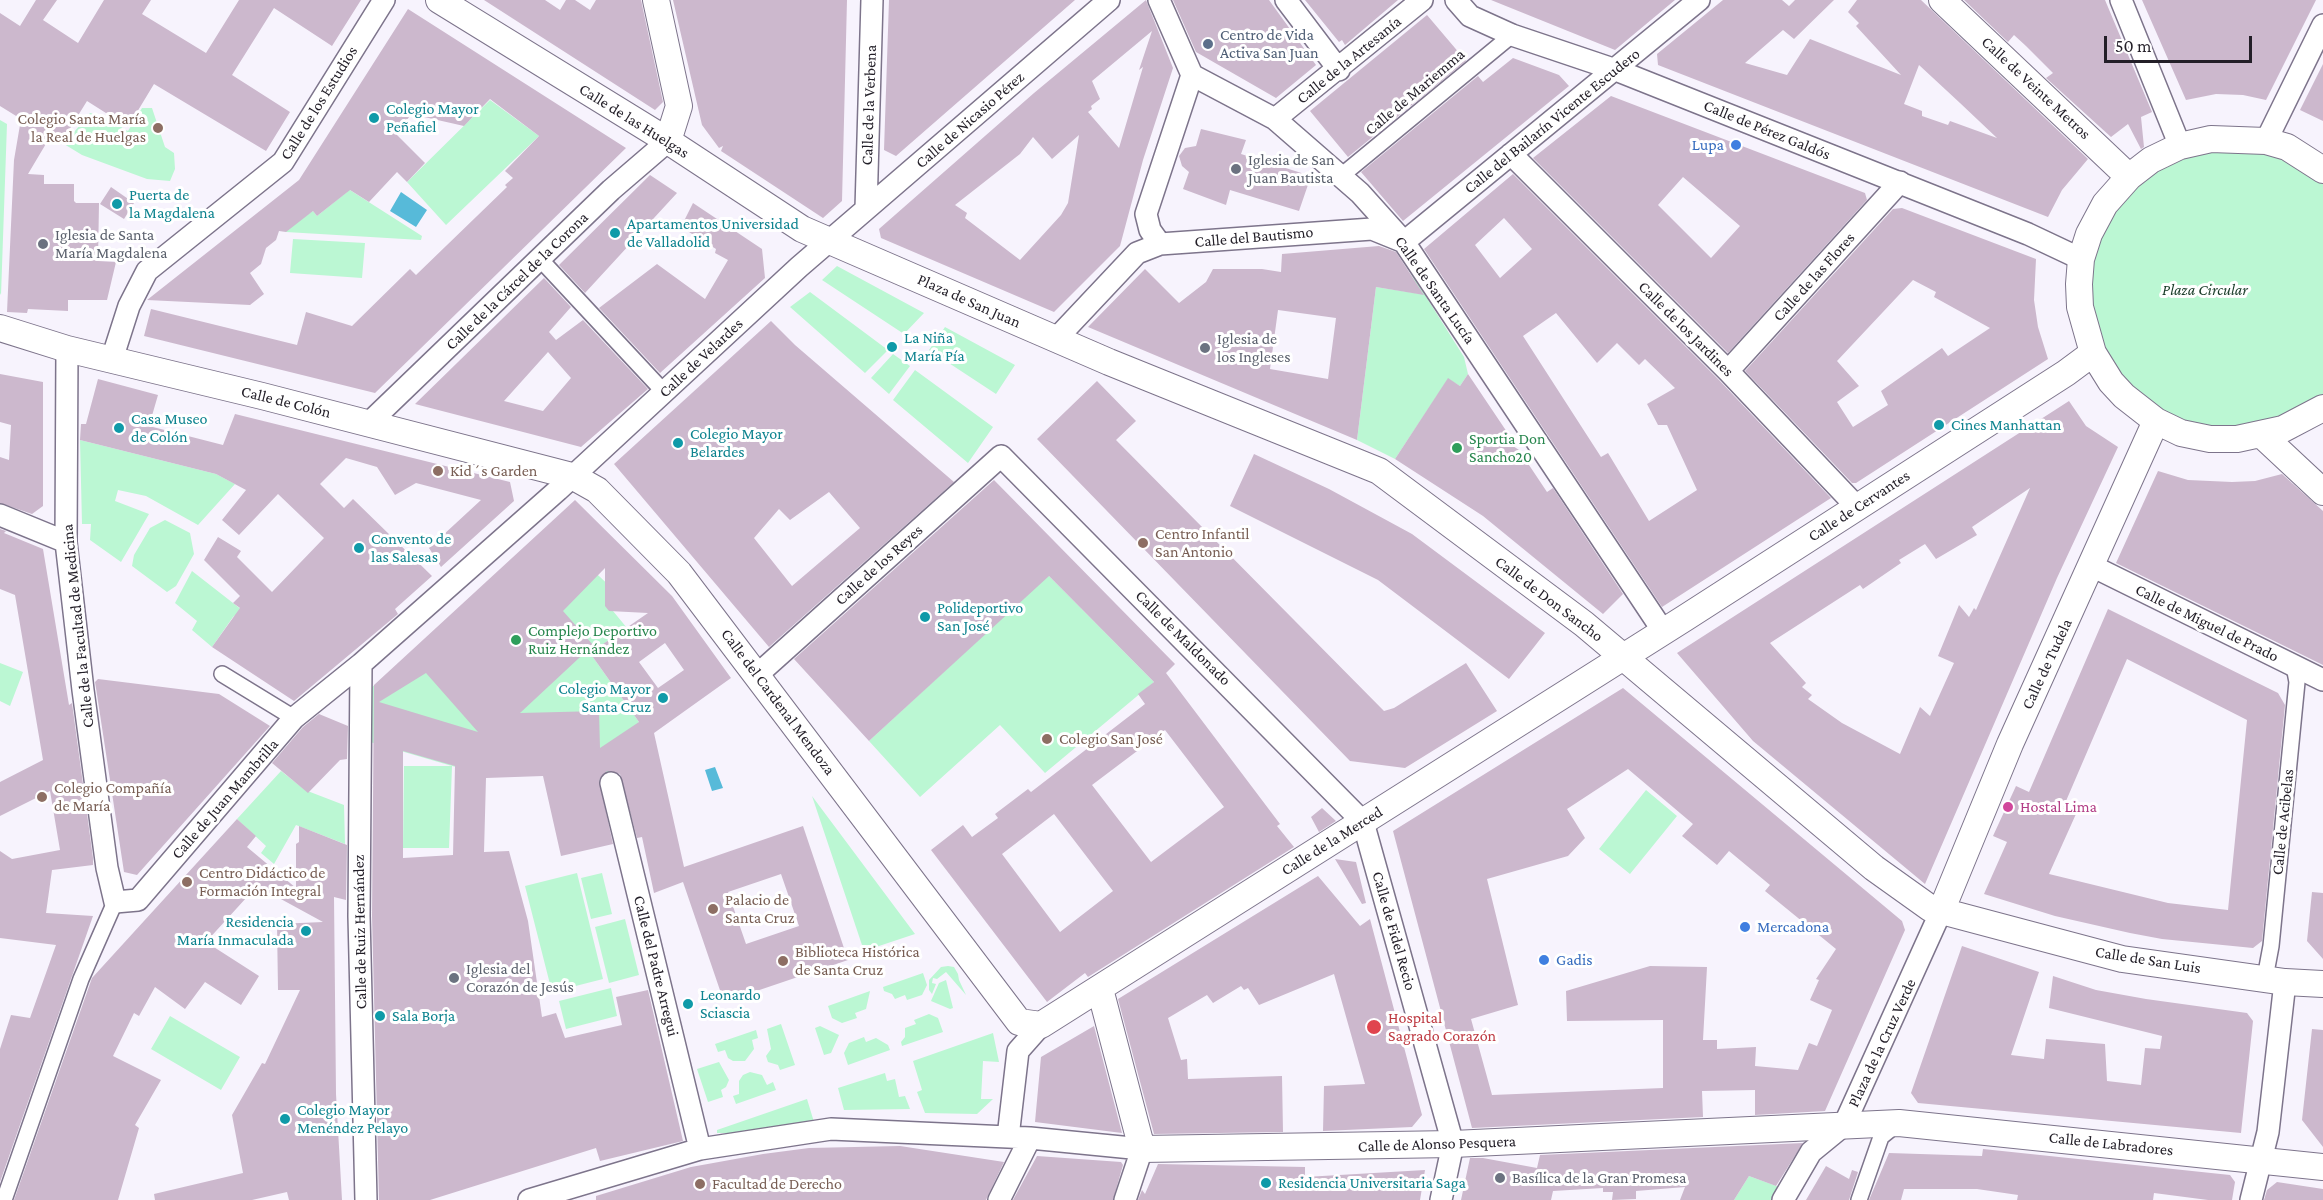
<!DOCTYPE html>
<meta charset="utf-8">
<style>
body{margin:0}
#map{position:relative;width:2323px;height:1200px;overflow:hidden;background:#f7f3fd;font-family:"Crimson Pro",serif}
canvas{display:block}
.scale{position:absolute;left:2104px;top:36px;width:148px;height:27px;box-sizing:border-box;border:3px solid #231f28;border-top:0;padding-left:8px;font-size:18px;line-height:21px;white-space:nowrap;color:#231f28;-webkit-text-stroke:4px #fff;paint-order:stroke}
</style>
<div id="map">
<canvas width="2323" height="1200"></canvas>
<div class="scale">50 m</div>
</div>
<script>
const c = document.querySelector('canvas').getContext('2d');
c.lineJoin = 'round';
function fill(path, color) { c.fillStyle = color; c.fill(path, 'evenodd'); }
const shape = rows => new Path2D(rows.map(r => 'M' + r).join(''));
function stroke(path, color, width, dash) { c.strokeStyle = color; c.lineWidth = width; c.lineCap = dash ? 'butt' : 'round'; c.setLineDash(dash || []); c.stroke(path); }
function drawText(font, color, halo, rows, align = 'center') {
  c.font = font + ' "Crimson Pro",serif'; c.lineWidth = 6; c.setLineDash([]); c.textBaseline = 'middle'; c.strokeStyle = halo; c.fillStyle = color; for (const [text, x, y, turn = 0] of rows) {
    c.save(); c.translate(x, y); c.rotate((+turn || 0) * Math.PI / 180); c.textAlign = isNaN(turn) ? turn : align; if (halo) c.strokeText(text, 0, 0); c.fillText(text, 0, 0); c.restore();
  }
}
fill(shape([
 [490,100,539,136,446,225,407,182],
 [142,108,152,108,165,147,174,153,175,169,170,181,147,179,82,155,64,144,90,113,102,116,128,131],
 [0,120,7,124,1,295,0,293],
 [2246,145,2306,165,2323,178,2323,399,2263,430,2184,426,2134,397,2099,349,2087,284,2100,228,2133,182,2183,153],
 [342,185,422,236,421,240,286,232,287,227,313,211,317,216,347,192],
 [293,239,365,243,362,278,290,273],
 [837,266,924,313,904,334,822,280],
 [1408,268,1464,357,1468,374,1460,386,1448,379,1395,459,1357,440,1376,287,1421,294],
 [810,292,888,350,865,373,790,307],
 [945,327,1015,365,996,394,929,350],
 [893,354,910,366,889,394,871,378],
 [915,370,993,427,968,463,893,400],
 [80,440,216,474,235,484,198,525,146,496,118,490,115,501,149,514,121,562,90,540,91,524,82,524],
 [165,520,190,533,194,554,176,586,167,592,132,566,134,555,150,528],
 [568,547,615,591,613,611,627,628,590,653,639,722,614,773,494,777,452,766,449,848,403,848,404,766,452,766,370,742,371,688,392,670],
 [192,571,242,610,233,617,212,647,192,630,197,621,175,603],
 [1048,575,1154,682,1045,773,1000,725,920,797,869,741],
 [0,663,23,672,10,706,0,701],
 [281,771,305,790,344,805,345,844,296,825,274,864,261,853,266,846,237,819],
 [1646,790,1677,816,1630,874,1599,849],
 [812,796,915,934,864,951],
 [577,873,603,979,552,992,525,886],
 [602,873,612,914,591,919,581,878],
 [625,919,639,975,609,983,595,927],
 [948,966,954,967,958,974,959,980,966,995,946,972,937,979,933,978,932,983,936,984,932,994,929,990,929,980,941,967],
 [923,973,927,985,922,995,907,1000,905,995,895,999,892,994,884,991,883,987],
 [946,980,953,1008,950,1009,931,1001,939,983],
 [611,988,617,1016,566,1029,559,1001],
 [870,991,866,1009,855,1013,857,1018,842,1023,832,1018,828,1006],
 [929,1014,938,1018,943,1032,902,1046,901,1042,905,1037,905,1028,916,1024,914,1020],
 [170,1016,240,1057,221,1090,151,1049],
 [781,1024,795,1065,780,1070,778,1065,768,1062,766,1056,771,1049,767,1029],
 [820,1026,839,1035,831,1053,824,1055,815,1028],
 [756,1030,758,1038,752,1040,754,1049,745,1061,733,1061,728,1058,725,1050,718,1052,715,1044],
 [993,1033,999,1062,983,1061,981,1099,993,1099,977,1114,925,1113,917,1092,922,1090,913,1061],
 [864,1037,866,1042,876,1038,888,1045,890,1050,848,1065,844,1053,849,1043],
 [719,1062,729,1080,726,1087,721,1090,723,1097,708,1102,697,1069],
 [750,1072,762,1075,767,1085,773,1082,776,1090,736,1104,733,1096,739,1094,739,1081,743,1075],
 [885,1073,887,1081,895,1079,899,1097,905,1096,910,1109,844,1110,838,1088],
 [807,1099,814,1122,737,1133,717,1133,717,1130],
 [1749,1176,1779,1187,1771,1200,1734,1200]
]), '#bbf7d3');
fill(shape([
 [401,192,427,210,416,227,390,211],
 [715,767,723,788,712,791,705,770]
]), '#57bad9');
fill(shape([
 [36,0,57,0,43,20,78,43,104,0,151,0,142,14,206,53,239,0,361,0,332,46,274,8,232,75,290,112,266,151,154,84,128,127,87,101,61,143,50,137,28,174,44,175,44,184,74,184,74,201,76,203,99,203,98,261,116,262,107,300,68,300,68,311,28,309,27,313,7,312,14,160,21,119,0,106,0,13,20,26],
 [484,0,545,0,560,10,566,0,575,0,590,10,596,0,641,0,663,102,655,110],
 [673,0,847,0,842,201,823,218,721,151,723,146,719,148,702,125],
 [889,0,1075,0,896,156,884,150],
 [1146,0,1173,68,1143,160,1120,246,1054,312,881,238,879,229,1034,93],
 [1152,31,1139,70,1143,67,1119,148,1088,112,1092,109,1091,106,1100,99,1092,81],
 [1079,135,1068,203,1061,215,1020,260,965,218,967,213,955,205,1020,154,1033,137,1052,159],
 [1173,0,1269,0,1316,65,1276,98,1196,52],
 [1305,0,1398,0,1345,45,1342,40,1339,42],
 [1491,0,1675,0,1615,50],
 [1723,0,1782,0,1789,6,1795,0,1834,0,1794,39,1783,30,1745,63,1787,75,1810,39,1901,75,1856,26,1859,23,1848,12,1857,0,1921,0,2088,159,2062,190,2048,217,1658,65,1657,54],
 [1919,65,1960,103,1997,138,1950,121,1948,125,1922,116,1922,111,1904,104],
 [1964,0,2105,0,2152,112,2141,117,2144,147,2141,149,2128,124,2111,137,2046,78,2053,73,2026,46,2014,35,2008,42],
 [2142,0,2316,0,2266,100,2243,95,2216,94,2186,100],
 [408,9,626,148,375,393,144,336,151,309,297,345,306,312,352,326,410,269,416,275,507,187,505,185,513,178,505,171,539,136,490,99,464,126,411,114,397,135,425,163,407,182,397,172,369,202,350,190,317,216,313,211,286,232,279,231,276,240,266,248,261,264,250,273,264,294,250,305,147,300,299,180],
 [1427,15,1466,61,1348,157,1310,111],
 [1513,58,1559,75,1569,86,1403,221,1361,172,1478,76,1483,82],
 [2323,64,2323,121,2300,110],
 [1611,96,1865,193,1867,200,1728,353,1533,158],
 [1683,177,1740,226,1711,258,1658,205],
 [1201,129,1246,140,1241,154,1311,176,1299,211,1230,190,1226,205,1183,189,1189,172,1182,166,1179,156,1185,148,1196,146],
 [1513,174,1719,380,1831,498,1662,607,1424,249],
 [1504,218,1532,249,1500,278,1475,245],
 [1556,313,1597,363,1617,343,1639,365,1645,359,1675,388,1647,404,1658,425,1667,425,1697,490,1649,521,1608,453,1601,457,1523,336],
 [650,175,677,193,585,293,559,265],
 [111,187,134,203,124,219,100,204],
 [693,203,762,249,765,278,660,373,599,308,657,264,705,299,728,260,715,253,716,249,681,227],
 [1902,208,2036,259,2034,300,2038,327,2048,359,1856,483,1852,483,1745,371,1893,209],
 [1913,280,1936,292,1934,297,1990,328,1948,356,1942,348,1881,391,1888,405,1853,427,1837,402,1859,386,1837,361],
 [1379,246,1396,252,1424,295,1376,287,1357,440,1088,327,1145,269,1179,303,1206,282,1213,269,1262,269,1281,272,1282,254],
 [1278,310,1336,318,1328,379,1270,369],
 [544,278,571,307,549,332,556,340,583,320,648,389,581,447,415,404],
 [548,352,571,378,543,411,504,401],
 [771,321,795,345,954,482,769,647,614,464],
 [829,492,860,528,792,586,754,538,779,509,790,520],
 [0,374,43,382,43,506,32,514,0,503,0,457,9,460,11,425,0,422],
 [1468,374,1509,435,1513,446,1519,450,1547,492,1553,488,1623,594,1603,614,1483,516,1395,459,1448,378,1460,386],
 [98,379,158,395,149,426,223,445,235,414,510,482,514,501,441,567,429,548,481,500,416,483,395,495,377,467,346,458,320,484,344,508,353,499,432,576,395,609,398,614,294,701,212,647,240,608,233,603,240,596,204,560,218,537,241,551,237,557,272,592,324,538,278,494,239,535,222,520,246,490,216,474,80,440,81,424,86,424],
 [1097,381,1136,421,1116,440,1384,711,1394,708,1466,663,1497,711,1405,768,1350,761,1037,439],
 [2069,401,2086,426,2118,447,2057,578,1925,884,1753,741,1677,653],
 [2030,488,1976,610,1974,608,1969,617,1959,605,1938,656,1954,663,1930,716,1920,707,1900,754,1842,723,1808,699,1812,695,1802,687,1806,683,1770,643,1860,585,1863,589,1901,563,1899,560,1925,544,1936,559,1977,535,1972,527],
 [1254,454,1329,489,1412,534,1545,633,1509,679,1378,580,1230,506],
 [2158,471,2188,480,2232,482,2255,481,2282,474,2323,511,2323,665,2116,563],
 [994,480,1175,664,1166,673,1280,824,1277,826,1294,847,1088,977,1085,973,1047,1002,931,850,963,825,972,837,998,818,995,814,1028,789,1031,792,1145,704,1138,694,1154,682,1049,576,869,741,794,659],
 [1165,730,1224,807,1151,862,1092,785],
 [1054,814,1113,891,1060,932,1002,854],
 [575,500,672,596,731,678,654,733,684,867,803,826,848,960,724,1002,683,882,654,893,642,837,637,838,620,774,607,771,599,780,613,844,561,856,543,776,486,778,484,852,509,851,528,921,542,1017,556,1013,565,1038,622,1025,616,997,648,990,683,1141,600,1161,596,1148,430,1200,379,1200,372,916,374,685],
 [605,568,605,606,609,611,648,613,590,653,639,722,600,748,599,711,520,713,593,645,563,611],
 [665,643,684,670,658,688,639,662],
 [426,673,478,732,379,702],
 [403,751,455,766,453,855,403,858],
 [781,874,799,926,746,944,728,892],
 [0,529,6,531,4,533,43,549,69,705,72,703,93,858,93,865,52,870,46,913,93,916,0,1182,0,1049,11,1015,30,1018,56,945,0,938,0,851,12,859,60,850,50,791,0,816,0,782,43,760,15,595,0,589],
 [2108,609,2278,693,2285,705,2262,941,2253,948,2162,939,2130,933,2055,916,1984,894,2007,842,1993,836,2016,786,2029,792],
 [2127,659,2247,720,2228,910,2168,903,2049,874,2076,814,2063,808],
 [98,679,219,694,270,726,137,875,124,872,96,688,95,682],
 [1623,688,1902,921,1905,930,1825,1111,1755,1115,1755,1090,1702,1091,1703,1117,1472,1128,1393,831],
 [1628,769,1693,824,1682,836,1717,865,1729,851,1770,885,1765,891,1836,949,1816,979,1819,980,1810,1000,1832,1010,1817,1046,1809,1043,1798,1070,1755,1066,1756,1047,1717,1049,1717,1040,1703,1040,1707,967,1650,966,1566,991,1567,1021,1663,1020,1663,1088,1492,1095,1471,1019,1518,1005,1487,879,1568,856,1585,838,1567,809],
 [319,714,348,726,347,759,340,760,308,793,272,763,303,727],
 [1322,808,1336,821,1319,832,1311,817],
 [237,819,256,836,247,847,296,888,296,844,299,842,299,826,347,845,346,900,334,897,336,1094,342,1200,289,1200,287,1192,252,1200,155,1200,154,1194,243,1173,232,1115,262,1063,265,1064,300,990,278,990,277,924,323,922,257,886,206,942,259,976,241,1005,205,982,185,1009,155,987,139,1016,134,1013,113,1056,161,1080,135,1125,139,1128,118,1200,14,1200,92,978],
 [1335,859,1356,862,1366,903,1362,904],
 [1318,876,1360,926,1370,919,1422,1115,1412,1127,1323,1131,1324,1086,1365,1084,1334,974,1259,1005,1248,988,1244,990,1241,986,1213,1003,1207,995,1168,1018,1181,1060,1187,1059,1188,1079,1282,1076,1283,1132,1154,1134,1118,999],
 [2312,892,2323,893,2323,959,2307,941],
 [1962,946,2039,972,2011,1055,2044,1059,2046,1039,2105,1044,2107,1081,2141,1085,2145,1048,2160,1049,2162,1036,2049,1008,2053,976,2096,990,2146,999,2247,1013,2253,1021,2241,1133,1918,1103,1911,1093],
 [1094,1026,1122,1133,1035,1122,1041,1057],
 [2312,1029,2323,1030,2323,1147,2302,1120],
 [1803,1143,1776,1186,1749,1176,1734,1200,1680,1200,1685,1187,1636,1191,1636,1199,1612,1200,1613,1192,1603,1192,1603,1188,1553,1191,1551,1200,1461,1200,1470,1158,1483,1158,1537,1168,1540,1155],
 [900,1146,1004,1162,986,1200,596,1200,596,1196,691,1167,763,1154,809,1148],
 [1983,1149,2230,1175,2235,1182,2232,1200,2208,1200,2154,1193,2153,1200,2017,1200,2018,1195,1977,1189,1904,1189,1901,1200,1869,1200,1889,1153,1982,1156],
 [1037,1156,1121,1162,1123,1165,1113,1200,1013,1200],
 [1158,1164,1305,1167,1305,1177,1425,1170,1420,1200,1138,1200,1142,1190,1145,1194],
 [1826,1166,1849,1179,1852,1170,1858,1172,1849,1200,1806,1200],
 [2277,1182,2323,1189,2323,1200,2264,1200,2267,1190]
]), '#ccb8cd');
const pedestrian = shape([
 [1341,176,1512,35],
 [540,259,664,392],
 [222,674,294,718],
 [2265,978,2271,946,2297,682,2294,666],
 [4,1200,81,979,115,902],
 [1859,1200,1881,1137,1897,1124]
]);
const minor = shape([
 [1159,0,1192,75,1275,119,1360,193,1404,242,1663,631],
 [1286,0,1339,70],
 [1456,0,1470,16,1512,35,1616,70,2028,234,2081,259],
 [2121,0,2180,146],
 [1275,119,1422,0],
 [2266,141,2323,25],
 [1511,154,1728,371,1857,507],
 [866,209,872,0],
 [1160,244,1150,230,1146,214,1192,75],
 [1056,339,1137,253,1160,244,1372,229,1404,242,1699,0],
 [67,349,66,542,83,690,107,868,115,902,138,900,294,718,361,664,558,490,799,267,1109,0],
 [112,359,129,306,147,271,283,162,384,0],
 [1728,371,1900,182],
 [369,423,611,190,668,141],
 [0,515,66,542],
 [2092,566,2323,680],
 [361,664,359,916,366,1200],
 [757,675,1001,456,1363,822,1453,1144,1441,1200],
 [611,783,700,1149],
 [1008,1137,1018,1051,1041,1025],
 [529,1200,700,1149,831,1129,1030,1138,1142,1149,1125,1200],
 [999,1200,1030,1138],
 [1783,1200,1811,1152,1844,1125,1942,909],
 [2251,1200,2268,1132,2285,982]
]);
const tertiary = shape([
 [439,0,668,141,802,229,1109,362,1379,471,1584,624,1874,868,1930,908,2122,959,2285,982,2323,984],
 [656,0,679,106,668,141],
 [1942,0,2129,177],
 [2323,170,2287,147,2266,141,2211,139,2180,146,2151,160,2129,177,2105,204,2089,234,2081,259,2079,284,2080,307,2093,353,2111,382,2124,396,2156,421,2181,433,2210,439,2237,439,2283,429,2323,408],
 [0,328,67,349,262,396,572,476,597,490,679,573,1019,1022,1041,1025,1685,618,2066,373,2093,353],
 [2263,436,2323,492],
 [1942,909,2010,744,2156,421],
 [1100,989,1142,1149,1453,1144,1899,1123,2323,1167]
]);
stroke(pedestrian, '#7d748b', 18);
stroke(minor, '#7d748b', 24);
stroke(tertiary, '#7d748b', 28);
stroke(pedestrian, '#fff', 15);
stroke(minor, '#fff', 21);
stroke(tertiary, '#fff', 26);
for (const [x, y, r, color] of [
 [1208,44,6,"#5c6f8a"],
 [374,118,6,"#0f9aa8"],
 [158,128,6,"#8d6e63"],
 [1736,145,6,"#3f7fe0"],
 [1236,169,6,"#6b7280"],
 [117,204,6,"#0f9aa8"],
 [615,233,6,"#0f9aa8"],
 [43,244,6,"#6b7280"],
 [892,347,6,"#0f9aa8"],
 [1205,348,6,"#6b7280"],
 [1939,425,6,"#0f9aa8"],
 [119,428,6,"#0f9aa8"],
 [678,443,6,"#0f9aa8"],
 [1457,448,6,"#2e9e5b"],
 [438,471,6,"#8d6e63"],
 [1143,543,6,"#8d6e63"],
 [359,548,6,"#0f9aa8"],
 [925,617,6,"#0f9aa8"],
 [516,640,6,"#2e9e5b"],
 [663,698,6,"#0f9aa8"],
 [1047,739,6,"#8d6e63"],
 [42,797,6,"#8d6e63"],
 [2008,807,6,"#d1479c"],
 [187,882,6,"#8d6e63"],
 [713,909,6,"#8d6e63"],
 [1745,927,6,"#3f7fe0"],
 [306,931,6,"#0f9aa8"],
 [1544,960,6,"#3f7fe0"],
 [783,961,6,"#8d6e63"],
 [454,978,6,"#6b7280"],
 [688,1004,6,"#0f9aa8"],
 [380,1016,6,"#0f9aa8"],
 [1374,1027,8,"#e0444e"],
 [285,1119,6,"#0f9aa8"],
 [1500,1178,6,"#6b7280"],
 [1266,1183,6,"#0f9aa8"],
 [700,1184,6,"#8d6e63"]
]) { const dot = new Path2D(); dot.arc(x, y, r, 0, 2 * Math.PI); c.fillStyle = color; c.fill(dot); stroke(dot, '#fff', 2); }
drawText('16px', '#4e5e75', '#fff', [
 ["Centro de Vida",1220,35],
 ["Activa San Juan",1220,53]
], 'left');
drawText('16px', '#231f28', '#fff', [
 ["Calle de la Artesanía",1349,60,-39],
 ["Calle de Veinte Metros",2036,88,43],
 ["Calle de Mariemma",1415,92,-40],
 ["Calle de los Estudios",319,103,-58],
 ["Calle de la Verbena",869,105,-88],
 ["Calle de Nicasio Pérez",970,120,-41],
 ["Calle de las Huelgas",634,121,32],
 ["Calle del Bailarín Vicente Escudero",1552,121,-39],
 ["Calle de Pérez Galdós",1767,130,22],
 ["Calle del Bautismo",1254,237,-5],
 ["Calle de las Flores",1814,277,-48],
 ["Calle de la Cárcel de la Corona",517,281,-44],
 ["Calle de Santa Lucía",1435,290,55],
 ["Plaza de San Juan",969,301,24],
 ["Calle de los Jardines",1686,329,45],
 ["Calle de Velardes",701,358,-43],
 ["Calle de Colón",286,402,14],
 ["Calle de Cervantes",1859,506,-33],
 ["Calle de los Reyes",879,565,-42],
 ["Calle de Don Sancho",1549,599,37],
 ["Calle de Miguel de Prado",2207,623,26],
 ["Calle de la Facultad de Medicina",78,626,-96],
 ["Calle de Maldonado",1183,638,45],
 ["Calle de Tudela",2047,664,-65],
 ["Calle del Cardenal Mendoza",778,702,53],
 ["Calle de Juan Mambrilla",225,799,-49],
 ["Calle de Acibelas",2283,822,-84],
 ["Calle de la Merced",1332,841,-32],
 ["Calle de Fidel Recio",1394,931,74],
 ["Calle de Ruiz Hernández",360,932,-91],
 ["Calle de San Luis",2148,960,9],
 ["Calle del Padre Arregui",656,966,76],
 ["Plaza de la Cruz Verde",1882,1043,-65],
 ["Calle de Alonso Pesquera",1437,1144,-2],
 ["Calle de Labradores",2111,1144,6]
]);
drawText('16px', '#0d838f', '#fff', [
 ["Colegio Mayor",386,109],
 ["Peñafiel",386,127],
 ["Puerta de",129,195],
 ["la Magdalena",129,213],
 ["Apartamentos Universidad",627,224],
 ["de Valladolid",627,242],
 ["La Niña",904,338],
 ["María Pía",904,356],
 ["Casa Museo",131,419],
 ["de Colón",131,437],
 ["Cines Manhattan",1951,425],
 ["Colegio Mayor",690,434],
 ["Belardes",690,452],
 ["Convento de",371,539],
 ["las Salesas",371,557],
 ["Polideportivo",937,608],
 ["San José",937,626],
 ["Colegio Mayor",651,689,"right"],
 ["Santa Cruz",651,707,"right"],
 ["Residencia",294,922,"right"],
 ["María Inmaculada",294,940,"right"],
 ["Leonardo",700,995],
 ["Sciascia",700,1013],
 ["Sala Borja",392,1016],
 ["Colegio Mayor",297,1110],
 ["Menéndez Pelayo",297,1128],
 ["Residencia Universitaria Saga",1278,1183]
], 'left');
drawText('16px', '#785e54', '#fff', [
 ["Colegio Santa María",146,119,"right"],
 ["la Real de Huelgas",146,137,"right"],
 ["Kid´s Garden",450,471],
 ["Centro Infantil",1155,534],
 ["San Antonio",1155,552],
 ["Colegio San José",1059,739],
 ["Colegio Compañía",54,788],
 ["de María",54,806],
 ["Centro Didáctico de",199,873],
 ["Formación Integral",199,891],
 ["Palacio de",725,900],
 ["Santa Cruz",725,918],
 ["Biblioteca Histórica",795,952],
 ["de Santa Cruz",795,970],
 ["Facultad de Derecho",712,1184]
], 'left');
drawText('16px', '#366cbe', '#fff', [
 ["Lupa",1724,145,"right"],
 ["Mercadona",1757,927],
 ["Gadis",1556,960]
], 'left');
drawText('16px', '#5b616d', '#fff', [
 ["Iglesia de San",1248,160],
 ["Juan Bautista",1248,178],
 ["Iglesia de Santa",55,235],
 ["María Magdalena",55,253],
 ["Iglesia de",1217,339],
 ["los Ingleses",1217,357],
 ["Iglesia del",466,969],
 ["Corazón de Jesús",466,987],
 ["Basílica de la Gran Promesa",1512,1178]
], 'left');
drawText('italic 16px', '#193b28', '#fff', [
 ["Plaza Circular",2205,290]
]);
drawText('16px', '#27864d', '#fff', [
 ["Sportia Don",1469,439],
 ["Sancho20",1469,457],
 ["Complejo Deportivo",528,631],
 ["Ruiz Hernández",528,649]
], 'left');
drawText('16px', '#b23c85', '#fff', [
 ["Hostal Lima",2020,807]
], 'left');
drawText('16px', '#be3a42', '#fff', [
 ["Hospital",1388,1018],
 ["Sagrado Corazón",1388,1036]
], 'left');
</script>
